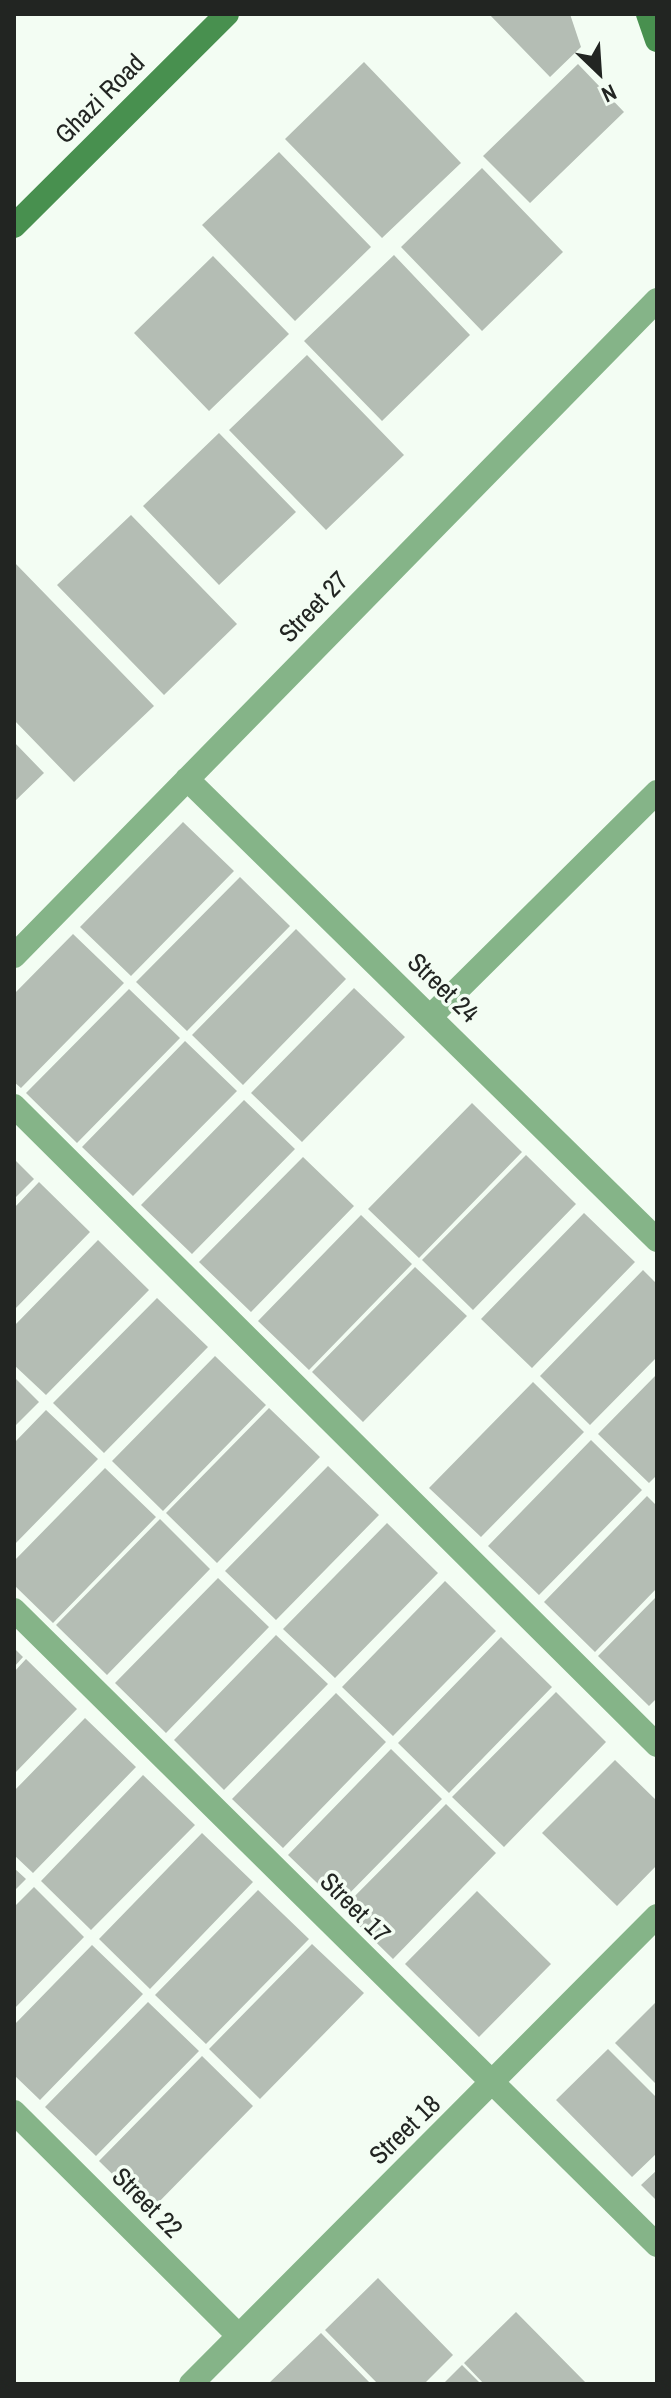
<!DOCTYPE html>
<style>
body{margin:0}
#map{position:relative;width:671px;height:2398px;overflow:hidden;background:#f3fdf3;font-family:"Archivo Narrow",sans-serif}
canvas{display:block}
.frame{position:absolute;inset:0;border:16px solid #222522;pointer-events:none}
.north{position:absolute;left:559px;top:32px;width:80px;height:80px;-webkit-text-stroke:6px #f3fdf3;paint-order:stroke;rotate:155deg;font-size:22px;font-weight:700;line-height:32px;text-align:center;color:#222522}
.north::after{content:'';display:block;margin:auto;width:28px;height:36px;background:#222522;clip-path:polygon(50% 0,100% 100%,50% 72%,0 100%)}
</style>
<div id="map">
<canvas width="671" height="2398"></canvas>
<div class="frame"></div>
<div class="north">N</div>
</div>
<script>
const c = document.querySelector('canvas').getContext('2d');
c.lineJoin = 'round';
function fill(path, color) { c.fillStyle = color; c.fill(path, 'evenodd'); }
const shape = rows => new Path2D(rows.map(r => 'M' + r).join(''));
function stroke(path, color, width, dash) { c.strokeStyle = color; c.lineWidth = width; c.lineCap = dash ? 'butt' : 'round'; c.setLineDash(dash || []); c.stroke(path); }
function drawText(font, color, halo, rows, align = 'center') {
  c.font = font + ' "Archivo Narrow",sans-serif'; c.lineWidth = 7; c.setLineDash([]); c.textBaseline = 'middle'; c.strokeStyle = halo; c.fillStyle = color; for (const [text, x, y, turn = 0] of rows) {
    c.save(); c.translate(x, y); c.rotate((+turn || 0) * Math.PI / 180); c.textAlign = isNaN(turn) ? turn : align; if (halo) c.strokeText(text, 0, 0); c.fillText(text, 0, 0); c.restore();
  }
}
fill(shape([
 [489,14,570,14,581,47,550,77],
 [364,62,461,163,382,238,285,139],
 [578,64,624,112,530,203,483,156],
 [279,152,371,247,295,321,202,225],
 [482,168,563,252,482,331,401,247],
 [394,255,470,335,382,421,304,341],
 [213,256,289,334,209,411,134,333],
 [307,355,404,455,326,530,229,430],
 [219,433,296,512,219,585,143,506],
 [131,515,237,624,164,695,57,585],
 [14,562,154,706,74,782,14,720],
 [14,742,44,773,14,802],
 [183,822,234,871,131,976,80,927],
 [240,877,290,926,187,1031,136,982],
 [296,929,346,979,243,1085,192,1035],
 [73,934,124,983,21,1088,14,1082,14,994],
 [354,988,405,1037,302,1142,251,1093],
 [129,989,180,1038,77,1143,26,1093],
 [185,1041,237,1091,133,1196,82,1147],
 [244,1100,295,1149,192,1254,141,1205],
 [472,1103,522,1152,419,1258,368,1209],
 [526,1155,576,1204,473,1310,422,1260],
 [303,1157,354,1206,251,1312,199,1262],
 [14,1159,34,1179,14,1199],
 [39,1182,90,1232,14,1310,14,1208],
 [584,1213,635,1262,532,1368,481,1319],
 [361,1215,412,1264,309,1370,258,1321],
 [98,1240,149,1290,46,1395,14,1365,14,1326],
 [415,1267,467,1316,363,1422,312,1372],
 [643,1270,657,1284,657,1357,590,1425,540,1376],
 [157,1298,208,1347,104,1453,53,1403],
 [215,1356,266,1405,163,1511,112,1461],
 [657,1374,657,1475,649,1483,598,1434],
 [14,1377,39,1402,14,1427],
 [533,1382,584,1432,481,1537,429,1488],
 [269,1408,320,1457,217,1563,166,1513],
 [46,1410,98,1459,14,1545,14,1443],
 [591,1440,642,1490,539,1595,488,1546],
 [328,1466,379,1515,276,1620,225,1571],
 [105,1468,156,1517,53,1623,14,1585,14,1561],
 [647,1496,657,1506,657,1588,595,1652,544,1602],
 [160,1519,210,1569,107,1675,56,1625],
 [387,1523,438,1573,335,1678,283,1629],
 [218,1578,269,1627,166,1733,115,1683],
 [445,1581,496,1631,393,1736,342,1687],
 [657,1596,657,1698,649,1706,598,1656],
 [276,1635,328,1684,224,1790,174,1740],
 [501,1637,552,1687,449,1793,398,1743],
 [14,1648,23,1657,14,1667],
 [26,1659,77,1709,14,1774,14,1672],
 [556,1692,606,1742,504,1847,452,1797],
 [336,1693,386,1742,283,1848,232,1799],
 [85,1718,136,1767,33,1873,14,1855,14,1791],
 [391,1749,442,1799,339,1904,288,1855],
 [615,1760,657,1801,657,1865,617,1906,542,1833],
 [143,1775,195,1825,91,1930,41,1881],
 [446,1804,496,1853,393,1959,342,1909],
 [202,1833,253,1882,150,1989,99,1939],
 [14,1868,26,1879,14,1891],
 [34,1887,84,1937,14,2009,14,1907],
 [258,1890,309,1939,206,2044,155,1995],
 [477,1891,551,1964,479,2037,405,1964],
 [312,1944,364,1993,260,2099,209,2049],
 [92,1945,143,1994,40,2100,14,2075,14,2025],
 [657,2001,657,2085,615,2043],
 [148,2002,199,2051,96,2156,45,2107],
 [608,2049,657,2098,657,2153,632,2177,556,2100],
 [202,2056,253,2106,150,2211,99,2161],
 [657,2170,657,2201,641,2185],
 [378,2278,453,2355,424,2384,378,2384,325,2330],
 [516,2312,587,2384,484,2384,464,2363],
 [321,2333,371,2384,268,2384],
 [462,2365,481,2384,443,2384]
]), '#b4bdb4');
stroke(shape([
 [187,779,657,1240],
 [14,956,657,300],
 [430,1017,657,792],
 [14,1106,657,1745],
 [14,1610,657,2245],
 [14,2112,238,2335],
 [191,2384,657,1916]
]), '#85b488', 24);
stroke(shape([
 [648,14,657,40],
 [14,226,227,14]
]), '#48904f', 24);
drawText('26px', '#222522', '#f3fdf3', [
 ["Ghazi Road",101,100,-45],
 ["Street 27",315,608,-46],
 ["Street 24",442,989,44],
 ["Street 17",354,1909,45],
 ["Street 18",406,2131,-44],
 ["Street 22",146,2204,45]
]);
</script>
